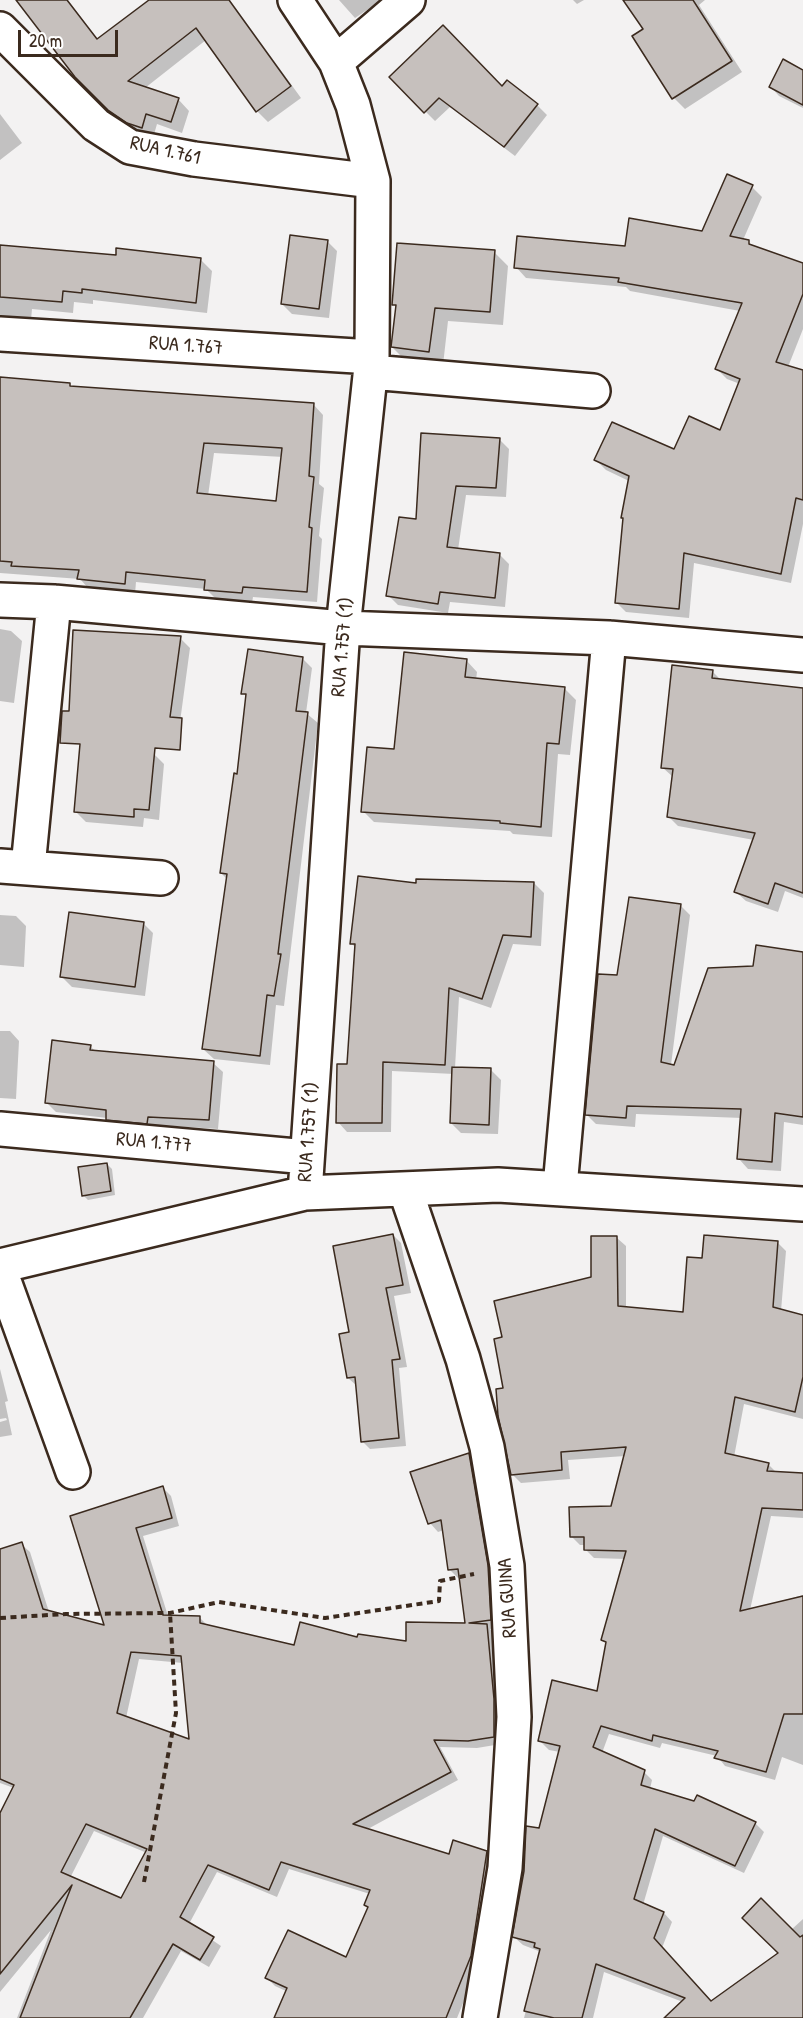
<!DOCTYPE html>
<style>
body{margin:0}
#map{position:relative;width:803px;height:2018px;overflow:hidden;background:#f3f2f2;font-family:"Patrick Hand",sans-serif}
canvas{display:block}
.scale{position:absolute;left:18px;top:30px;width:100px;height:27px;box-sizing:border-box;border:3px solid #3b2a1e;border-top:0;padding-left:8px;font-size:18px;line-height:21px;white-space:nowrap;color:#3b2a1e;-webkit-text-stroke:4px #fff;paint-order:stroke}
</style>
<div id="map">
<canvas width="803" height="2018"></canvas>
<div class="scale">20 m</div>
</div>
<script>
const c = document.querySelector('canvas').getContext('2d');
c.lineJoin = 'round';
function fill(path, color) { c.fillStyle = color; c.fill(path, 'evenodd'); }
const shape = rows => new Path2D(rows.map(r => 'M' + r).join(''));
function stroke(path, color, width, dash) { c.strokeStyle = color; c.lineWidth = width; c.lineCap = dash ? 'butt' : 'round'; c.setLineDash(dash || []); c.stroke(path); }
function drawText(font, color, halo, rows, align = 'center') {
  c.font = font + ' "Patrick Hand",sans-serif'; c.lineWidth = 4.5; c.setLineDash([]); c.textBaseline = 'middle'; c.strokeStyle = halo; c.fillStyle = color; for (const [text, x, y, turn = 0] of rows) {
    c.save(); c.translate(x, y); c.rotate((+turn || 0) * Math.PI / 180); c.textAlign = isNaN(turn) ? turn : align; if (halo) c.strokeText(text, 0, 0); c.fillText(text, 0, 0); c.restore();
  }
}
fill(shape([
 [36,0,68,0,98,40,152,0,230,0,301,98,268,122,257,111,206,40,145,88,178,99,189,111,182,133,157,124,153,138,140,134,121,122,76,76],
 [339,0,382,0,355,18],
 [573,0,584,0,577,4],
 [625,0,705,0,699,5,742,72,685,109,674,98,645,29],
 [803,71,803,108,779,96,770,86],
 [391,77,502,88,537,105,547,115,515,156,450,107,435,121],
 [0,114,22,143,0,160],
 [752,187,762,197,743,240,755,247,803,265,803,329,788,367,803,372,803,524,791,583,694,563,689,618,626,612,616,602,629,481,606,470,596,460,675,451,721,432,740,384,727,379,717,369,740,311,630,291,626,287,526,278,516,267,703,233],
 [327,241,337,251,329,318,292,314,282,304],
 [0,246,117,257,200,259,212,271,207,313,93,300,93,304,74,302,73,313,32,309,31,320,0,318],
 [494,252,508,266,503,325,448,321,443,365,406,361,392,347,397,307,394,304],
 [0,379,69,385,73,388,313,404,323,415,319,484,324,488,319,536,322,539,317,602,253,597,252,603,216,599,206,589,136,582,135,594,89,589,80,579,0,573],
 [214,453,283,457,277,502,208,496],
 [499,439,509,449,506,497,466,495,458,550,499,554,509,564,505,607,450,602,448,613,398,605,388,595,417,521],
 [0,629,11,631,22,641,14,703,0,701],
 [180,638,190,648,180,722,81,711],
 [302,658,312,668,306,713,318,723,284,1006,276,1005,270,1065,214,1059,203,1049,227,879,221,873,238,775,247,697,243,693],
 [466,660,477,672,476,680,565,689,576,700,570,755,558,754,552,837,513,834,510,831,374,822,363,811,396,751],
 [712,671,721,680,803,690,803,898,785,891,778,912,746,901,736,892,754,840,678,826,669,817,673,777,662,767],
 [154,754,164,764,159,820,144,818,143,827,86,822,76,812],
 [534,883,544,893,541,946,513,944,491,1008,459,997,455,1068,491,1070,501,1080,498,1134,461,1133,451,1123,454,1074,392,1071,391,1132,347,1132,338,1122,348,1066,356,948,351,943,417,885],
 [680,905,690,915,671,1065,675,1066,754,968,803,953,803,1125,784,1122,781,1171,748,1169,739,1159,742,1118,636,1114,635,1127,596,1124,587,1115,618,977],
 [0,915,16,916,26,926,24,967,0,965],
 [143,923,153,933,145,996,72,987,62,977],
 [0,1031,10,1031,19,1041,16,1099,0,1098],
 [90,1046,96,1052,213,1063,223,1072,218,1129,157,1125,157,1132,117,1129,107,1118,56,1112,46,1102],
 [107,1164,112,1169,115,1195,88,1200,83,1195],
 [393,1235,401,1243,411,1293,394,1296,407,1367,399,1368,406,1446,370,1449,362,1441,357,1386,348,1378,351,1333],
 [617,1238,626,1246,626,1308,685,1313,704,1259,777,1242,786,1251,781,1311,803,1316,803,1419,744,1404,734,1457,768,1464,777,1473,803,1474,803,1518,771,1516,750,1610,803,1595,803,1765,782,1757,775,1780,725,1766,717,1756,662,1743,660,1748,609,1734,602,1753,644,1772,652,1780,650,1789,755,1823,764,1832,744,1873,663,1836,643,1905,664,1913,672,1922,662,1948,711,2003,780,1953,791,1930,803,1919,803,2018,666,2018,683,2002,604,1972,593,2018,524,2018,541,1952,523,1945,514,1937,560,1752,549,1750,540,1741,599,1693,607,1644,603,1640,625,1559,594,1558,585,1549,585,1545,580,1545,571,1536,612,1508,625,1456,568,1460,570,1479,521,1483,512,1474,504,1390,504,1338,593,1279],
 [0,1369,8,1401,5,1402,12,1435,0,1437,0,1422,7,1420,6,1418,0,1419],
 [469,1455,477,1463,495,1574,498,1628,490,1629,494,1634,501,1744,477,1748,440,1747,458,1780,366,1830,450,1855,486,1853,495,1861,479,1964,457,2018,275,2018,288,1992,275,1986,267,1978,346,1959,369,1908,365,1904,370,1894,289,1869,277,1897,217,1872,189,1924,221,1946,209,1967,181,1951,143,2018,17,2018,51,1930,0,1992,0,1817,14,1788,0,1783,0,1551,21,1544,30,1552,49,1612,107,1627,72,1517,163,1488,171,1496,179,1526,143,1536,168,1616,199,1617,207,1625,295,1646,359,1639,407,1643,467,1625,461,1577,458,1578,450,1570,444,1530,438,1532,430,1523,412,1473],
 [139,1659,183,1663,190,1741,126,1718],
 [94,1831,147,1853,122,1900,70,1878]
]), '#0003');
const building = shape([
 [16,0,67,0,97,39,149,0,229,0,291,86,256,112,196,28,128,81,179,98,171,122,146,114,142,128,127,123,108,110,75,77,16,0],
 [623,0,693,0,732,61,672,99,632,36,643,29,623,0],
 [443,25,502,86,507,80,538,104,504,147,439,98,424,113,389,77,443,25],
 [783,59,803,70,803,105,769,87,783,59],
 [727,174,753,185,730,236,749,240,749,244,803,263,803,294,776,362,803,370,803,500,796,498,781,574,684,553,679,609,615,603,623,518,621,518,629,476,594,460,612,422,674,449,689,416,720,430,740,379,715,369,742,303,618,282,619,278,514,268,517,236,625,246,629,218,702,231,727,174],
 [290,235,328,240,319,309,281,304,290,235],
 [397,243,495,250,490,312,435,308,429,352,391,347,396,305,392,305,397,243],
 [0,245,116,255,116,248,201,258,196,303,82,289,82,293,63,291,62,302,0,297,0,245],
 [0,377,70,383,70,386,314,403,309,476,314,477,309,527,312,528,307,592,243,587,242,593,204,590,205,580,126,572,125,584,77,579,79,570,11,566,12,562,0,561,0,377],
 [204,443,282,448,276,501,197,493,204,443],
 [421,433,500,438,496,488,456,486,447,547,500,553,495,598,440,592,438,604,386,596,399,517,416,519,421,433],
 [73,630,181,636,170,717,182,718,180,750,155,748,149,810,134,809,134,817,74,812,80,744,60,743,62,711,69,711,73,630],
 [248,649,303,657,296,711,308,712,278,954,281,954,274,996,267,995,260,1056,202,1049,227,874,220,873,234,773,237,774,246,694,241,694,248,649],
 [404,652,467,659,465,677,565,687,559,744,547,743,541,827,500,823,500,821,361,812,367,747,394,749,404,652],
 [672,665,713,670,712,678,803,688,803,893,775,883,768,904,734,892,755,833,667,817,673,769,661,768,672,665],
 [358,876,416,883,416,879,534,882,531,937,503,935,482,999,449,988,445,1065,383,1062,382,1123,336,1123,337,1064,347,1064,355,944,350,944,358,876],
 [629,897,681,904,661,1062,674,1065,708,968,753,966,756,945,803,952,803,1117,775,1113,772,1162,737,1159,741,1109,627,1106,626,1118,585,1115,598,974,617,975,629,897],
 [69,912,144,922,135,987,60,977,69,912],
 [52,1040,91,1045,90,1050,214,1061,209,1120,148,1117,147,1124,106,1120,106,1110,45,1103,52,1040],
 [452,1067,491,1068,489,1125,450,1123,452,1067],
 [107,1163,111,1191,82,1196,78,1167,107,1163],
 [393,1234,403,1285,386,1288,400,1359,392,1360,399,1438,361,1442,355,1377,347,1378,339,1334,349,1332,333,1246,393,1234],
 [704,1235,778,1241,773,1307,803,1315,803,1377,795,1412,735,1397,725,1453,769,1463,767,1471,803,1473,803,1510,762,1508,740,1611,803,1596,803,1714,784,1714,766,1772,714,1758,718,1751,653,1735,652,1741,601,1726,593,1747,645,1770,641,1785,694,1801,697,1795,756,1822,735,1866,655,1829,634,1899,664,1912,654,1938,711,2001,778,1953,742,1918,761,1898,800,1937,803,1935,803,2018,664,2018,685,1998,596,1964,582,2018,554,2018,524,2011,540,1949,534,1947,535,1943,512,1937,524,1871,526,1826,539,1828,560,1746,538,1741,552,1680,597,1691,606,1642,601,1640,626,1551,584,1550,584,1537,570,1537,569,1507,611,1506,626,1447,561,1452,562,1470,511,1475,498,1416,496,1389,503,1388,494,1339,502,1337,494,1301,591,1277,591,1236,617,1236,618,1306,683,1312,687,1257,702,1258,704,1235],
 [469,1453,488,1565,491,1620,469,1623,487,1624,494,1699,494,1737,468,1741,434,1740,451,1772,353,1824,449,1854,453,1840,487,1851,471,1956,446,2018,274,2018,287,1988,265,1978,288,1930,346,1957,368,1907,364,1905,370,1890,281,1862,269,1890,208,1865,180,1917,214,1937,200,1960,173,1944,130,2018,20,2018,72,1885,0,1974,0,1813,14,1785,0,1779,0,1549,22,1542,43,1609,104,1625,70,1516,163,1486,172,1518,136,1528,163,1615,200,1616,200,1623,294,1645,300,1622,357,1637,358,1634,406,1641,406,1622,465,1623,458,1569,448,1570,441,1520,428,1524,410,1472,469,1453],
 [131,1652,181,1656,189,1739,117,1713,131,1652],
 [86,1824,147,1849,121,1898,61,1872,86,1824]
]);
fill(building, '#c6c0bd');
stroke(building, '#3b2a1e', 1.5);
const minor = shape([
 [295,0,336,62,353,105,373,181,372,357,343,628,305,1193],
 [0,29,96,125,130,147,194,159,373,181],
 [336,62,408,0],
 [0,334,372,357],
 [371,372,593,391],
 [0,600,54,602,343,628,609,638,803,655],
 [0,866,161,878],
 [28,867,54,602],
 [0,1129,307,1157],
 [560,1187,609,638],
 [405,1189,463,1359,487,1447,507,1566,514,1717,505,1868,480,2018],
 [0,1266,305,1193,498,1185,803,1204],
 [0,1270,73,1472]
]);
stroke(minor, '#3b2a1e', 38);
stroke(shape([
 [0,1618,66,1614,170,1613,219,1602,325,1618,439,1601,440,1581,474,1574],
 [144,1882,176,1713,170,1613]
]), '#3b2a1e', 4, [6, 4.5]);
stroke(minor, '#fff', 33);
drawText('20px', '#3b2a1e', '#fff', [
 ["RUA 1.761",165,151,13],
 ["RUA 1.767",186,346,4],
 ["RUA 1.757 (1)",343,647,-85],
 ["RUA 1.757 (1)",309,1132,-86],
 ["RUA 1.777",154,1143,5],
 ["RUA GUINA",508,1598,-94]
]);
</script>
